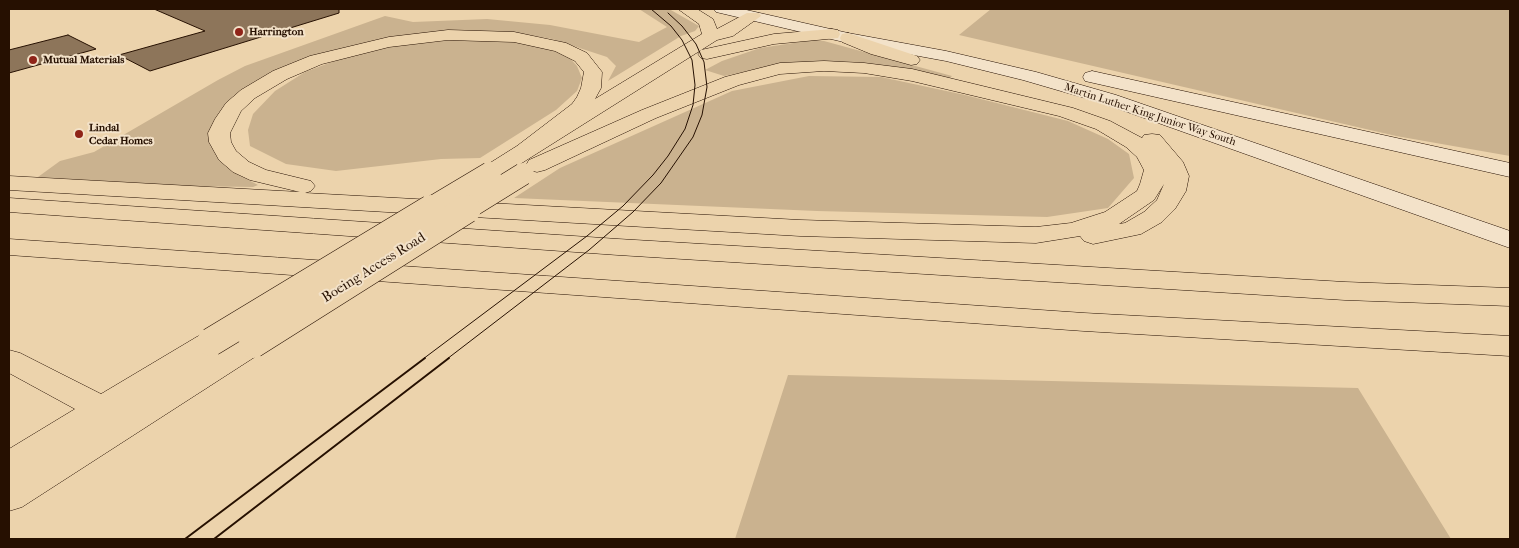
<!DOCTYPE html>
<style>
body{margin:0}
#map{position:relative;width:1519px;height:548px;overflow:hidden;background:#ecd3ac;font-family:"IM FELL French Canon",serif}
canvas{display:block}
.frame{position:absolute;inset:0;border:10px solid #261001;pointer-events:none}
</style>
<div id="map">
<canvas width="1519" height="548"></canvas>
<div class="frame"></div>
</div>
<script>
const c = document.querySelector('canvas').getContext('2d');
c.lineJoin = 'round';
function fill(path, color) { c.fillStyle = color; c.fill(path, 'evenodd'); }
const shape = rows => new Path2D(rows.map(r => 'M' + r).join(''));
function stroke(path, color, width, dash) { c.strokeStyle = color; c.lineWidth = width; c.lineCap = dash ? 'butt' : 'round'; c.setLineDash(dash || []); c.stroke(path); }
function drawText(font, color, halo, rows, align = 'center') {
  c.font = font + ' "IM FELL French Canon",serif'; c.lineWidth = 4; c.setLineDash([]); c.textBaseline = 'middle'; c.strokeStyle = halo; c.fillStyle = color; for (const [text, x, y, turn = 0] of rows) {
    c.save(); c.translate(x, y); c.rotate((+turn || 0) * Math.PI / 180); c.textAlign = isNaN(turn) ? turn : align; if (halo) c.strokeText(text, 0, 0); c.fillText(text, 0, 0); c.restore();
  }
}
fill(shape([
 [639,9,669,9,699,26,695,31,681,36,608,81,616,66,607,57,552,39,524,34,488,32,319,56,222,114,228,166,239,175,258,185,253,187,188,186,38,177,60,161,94,152,218,80,245,66,385,16,413,22,487,19,550,25,639,42,667,27],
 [991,9,1510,9,1510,156,1396,136,959,35],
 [462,39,511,41,548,47,566,54,577,66,582,78,577,91,556,110,480,158,441,159,336,171,286,164,250,146,248,130,253,114,275,91,305,72,337,60,386,47],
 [814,40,824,41,952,76,950,78,897,67,856,62,821,61,781,64,724,76,705,70,722,61,760,48],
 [809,76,881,77,965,95,1068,121,1108,139,1129,154,1134,178,1108,208,1047,217,817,211,514,198,560,168,732,91],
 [788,375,1358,388,1451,539,735,539]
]), '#cab28f');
const building = shape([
 [154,9,339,9,339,13,150,71,119,55,205,31,154,9],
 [68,35,96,49,9,73,9,50,68,35]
]);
fill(building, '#8d755a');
stroke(building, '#261001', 1);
const secondary = shape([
 [714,9,742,9,848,33,946,51,1036,72,1116,95,1510,231,1510,248,1102,103,1023,80,946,61,848,43,716,12,714,9],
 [1092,71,1510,163,1510,177,1085,81,1083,77,1085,73,1092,71]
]);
const highway = shape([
 [678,9,697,9,713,19,717,29,747,13,759,13,761,16,733,36,717,40,498,178,490,180,482,178,479,173,482,168,517,146,572,104,577,97,581,88,584,72,575,61,555,51,514,42,448,40,389,47,322,64,287,79,255,98,241,111,230,133,231,142,236,151,249,162,266,170,311,181,315,186,311,191,305,193,800,220,1036,227,1071,223,1105,212,1137,191,1140,184,1144,170,1137,157,1126,147,1096,129,1059,116,912,81,864,73,824,71,780,74,739,85,656,118,545,170,537,172,529,170,526,165,529,160,642,110,725,77,780,63,824,61,864,63,912,69,1073,108,1110,121,1142,138,1144,135,1152,134,1160,135,1183,162,1189,176,1186,191,1175,209,1162,222,1141,234,1093,244,1084,241,1080,236,1036,243,800,236,9,190,9,176,300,192,250,180,233,172,219,160,209,142,208,133,215,119,226,103,241,90,273,71,310,56,389,37,448,30,514,32,566,43,587,53,602,72,601,88,595,99,702,34,699,24,678,9],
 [1164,184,1157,200,1144,212,1125,223,1119,224,1154,200,1164,184],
 [832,29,838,30,840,34,838,38,774,44,707,59,701,58,698,54,701,50,774,34,832,29],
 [848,33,917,56,920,60,917,64,911,65,871,54,842,42,840,38,842,34,848,33],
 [9,198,618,239,1345,282,1510,288,1510,306,1345,300,618,255,9,212,9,198],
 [9,239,1084,313,1510,336,1510,356,1084,331,9,255,9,239],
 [211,332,222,335,226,342,217,352,242,337,253,334,264,337,268,344,264,351,22,507,9,511,9,449,75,409,9,373,9,350,20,353,101,394,200,335,211,332]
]);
stroke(secondary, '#261001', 1);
stroke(highway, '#261001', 1);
fill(secondary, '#f3e2c9');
fill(highway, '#ecd3ac');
stroke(shape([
 [423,359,587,236,623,206,653,175,668,156,685,129,693,105,695,85,692,60,682,40,671,26,651,9],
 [447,359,589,250,633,212,661,183,693,137,702,115,707,87,704,62,696,44,682,26,668,13]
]), '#261001', 1);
stroke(shape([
 [185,539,425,358],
 [214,539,449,358]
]), '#261001', 2);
const highwayBridgeFar1 = shape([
 [428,210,490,173],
 [465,210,523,174]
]);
const highwayBridge = shape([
 [211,342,431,209],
 [253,344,467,209]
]);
stroke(highwayBridgeFar1, '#261001', 23, []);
stroke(highwayBridge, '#261001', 29, []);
stroke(highwayBridgeFar1, '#ecd3ac', 22);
stroke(highwayBridge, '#ecd3ac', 28);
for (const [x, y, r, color] of [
 [239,32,5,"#8f2418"],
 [33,60,5,"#8f2418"],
 [79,134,5,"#8f2418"]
]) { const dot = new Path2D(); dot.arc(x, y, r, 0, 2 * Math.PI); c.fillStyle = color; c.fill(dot); stroke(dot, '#f3e2c9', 2); }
drawText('bold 11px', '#261001', '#f3e2c9', [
 ["Harrington",249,32],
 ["Mutual Materials",43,60],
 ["Lindal",89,128],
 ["Cedar Homes",89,141]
], 'left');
drawText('11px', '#261001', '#f3e2c9', [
 ["Martin Luther King Junior Way South",1150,115,18]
]);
drawText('14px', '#261001', '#f3e2c9', [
 ["Boeing Access Road",374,268,-32]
]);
</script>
